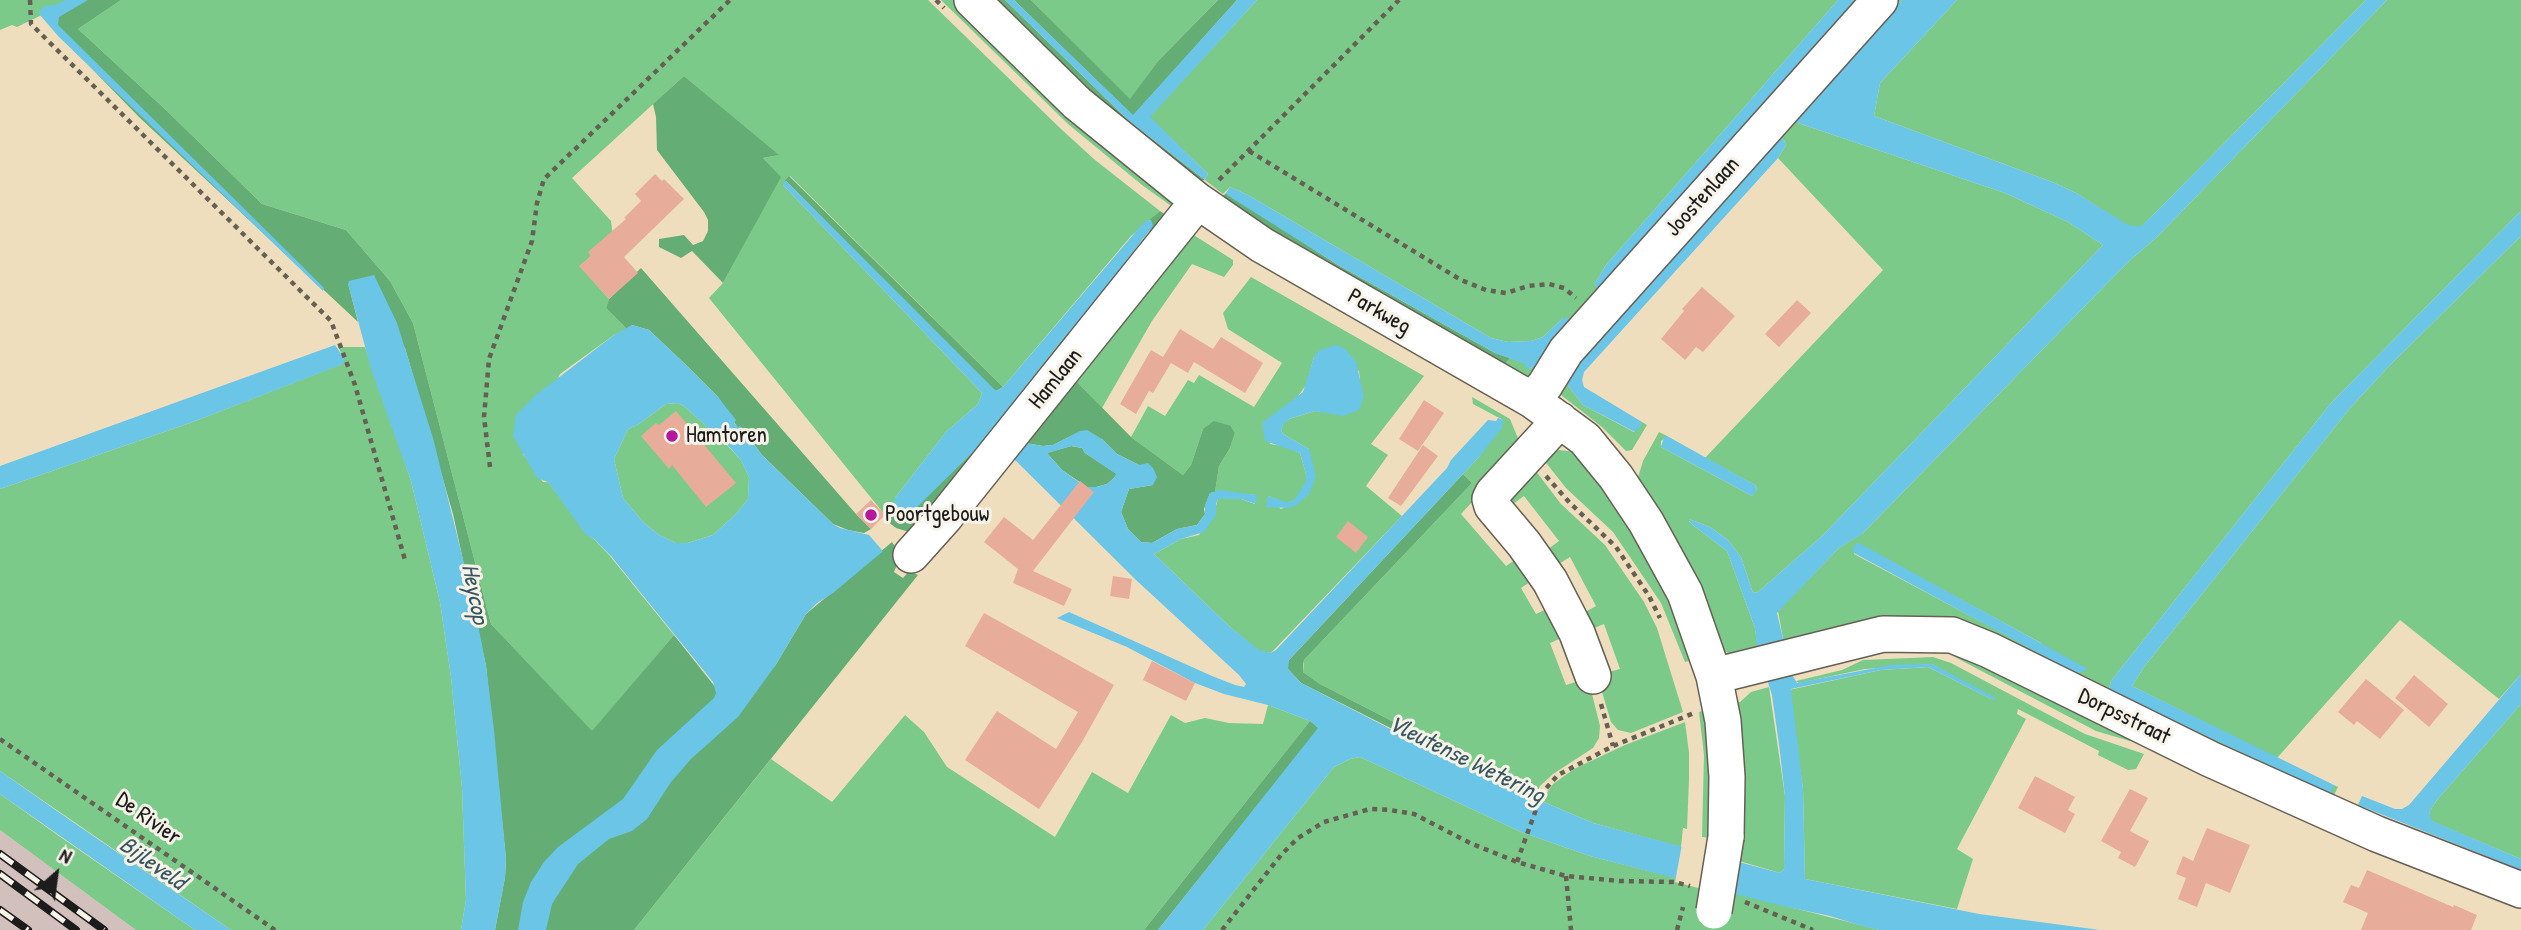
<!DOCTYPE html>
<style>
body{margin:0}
#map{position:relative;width:2521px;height:930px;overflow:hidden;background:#eedebd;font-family:"Patrick Hand",sans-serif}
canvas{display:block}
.north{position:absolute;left:21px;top:839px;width:70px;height:70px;-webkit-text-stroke:5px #f7f3e8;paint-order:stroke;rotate:28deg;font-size:19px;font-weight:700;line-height:28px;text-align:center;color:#1c1c1c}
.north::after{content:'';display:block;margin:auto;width:24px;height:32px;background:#1c1c1c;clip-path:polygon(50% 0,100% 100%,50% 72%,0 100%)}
</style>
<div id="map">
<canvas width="2521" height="930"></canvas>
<div class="north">N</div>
</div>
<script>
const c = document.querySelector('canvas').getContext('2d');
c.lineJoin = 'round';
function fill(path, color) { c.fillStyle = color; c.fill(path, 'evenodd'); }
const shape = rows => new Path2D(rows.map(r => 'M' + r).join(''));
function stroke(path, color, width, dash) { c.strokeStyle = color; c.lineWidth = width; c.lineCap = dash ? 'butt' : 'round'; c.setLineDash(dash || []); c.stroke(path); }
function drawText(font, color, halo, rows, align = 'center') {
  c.font = font + ' "Patrick Hand",sans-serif'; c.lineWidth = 6; c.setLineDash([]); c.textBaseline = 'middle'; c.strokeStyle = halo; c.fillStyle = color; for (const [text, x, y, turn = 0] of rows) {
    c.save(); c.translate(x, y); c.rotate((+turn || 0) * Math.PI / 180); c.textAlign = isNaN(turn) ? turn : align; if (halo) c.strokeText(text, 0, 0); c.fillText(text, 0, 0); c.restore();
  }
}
fill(shape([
 [0,830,136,930,0,930]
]), '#d1c0bc');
fill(shape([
 [0,0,79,0,48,12,17,27,12,25,0,30],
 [121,0,928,0,1061,129,1095,160,1160,211,1131,236,1003,387,790,176,783,185,982,393,978,404,946,432,895,498,895,507,885,515,709,298,723,283,780,177,763,158,778,155,684,76,572,178,611,221,613,236,589,252,591,256,580,266,609,299,606,308,627,329,614,335,560,374,523,454,543,482,548,482,576,519,586,534,593,538,610,556,674,635,592,732,491,624,413,323,390,281,346,230,262,204,166,110,78,29],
 [941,0,957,0,1175,200,1174,208,1142,185,1068,124],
 [1031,0,1218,0,1158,61,1130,100],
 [1257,0,1838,0,1606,265,1594,285,1622,269,1796,67,1857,0,1533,380,1502,368,1510,358,1527,364,1531,369,1563,318,1543,337,1531,341,1508,342,1491,338,1248,195,1230,187,1223,194,1205,180,1208,174,1149,117],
 [1887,0,1902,0,1794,117,1798,123,2005,193,2068,222,2103,245,1822,536,1758,592,1753,593,1741,557,1728,540,1710,527,1689,519,1689,521,1694,526,1727,551,1755,628,1758,650,1732,656,1718,646,1695,589,1670,539,1636,484,1643,461,1659,432,1667,436,1661,441,1661,447,1752,496,1757,489,1755,485,1705,458,1883,270,1778,158,1786,145,1784,140,1776,133,1628,294,1569,364,1567,384,1583,405,1634,432,1642,422,1647,425,1632,450,1626,451,1602,427,1561,395,1559,392,1558,373,1570,354,1806,87],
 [1957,0,2366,0,2152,216,2142,226,2128,226,2076,193,2055,183,1874,116,1880,83],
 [2387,0,2521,0,2521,211,2331,403,2111,681,2109,689,2328,793,2334,785,2338,787,2334,795,2327,799,1984,635,1784,644,1778,611,1839,548,1863,533,2128,262,2157,237],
 [1857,543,2041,643,2043,647,2040,653,1854,554],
 [1192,234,1233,260,1233,265,1224,277,1192,264,1152,321,1102,408,1074,379],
 [2521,236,2521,674,2499,699,2400,620,2277,758,2132,686,2144,667,2350,408,2391,364],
 [1251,277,1424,376,1371,444,1388,455,1366,486,1402,516,1271,653,1259,651,1230,627,1154,554,1181,539,1199,535,1215,509,1218,499,1241,499,1255,504,1256,495,1215,492,1219,466,1230,448,1235,433,1231,426,1203,429,1191,465,1183,475,1131,437,1148,406,1165,416,1188,380,1194,383,1199,375,1254,407,1282,363,1228,329,1223,313],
 [1314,357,1359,371,1360,379,1332,413,1315,411,1289,419,1283,424,1281,430,1283,434,1309,449,1309,494,1281,509,1268,496,1286,503,1293,501,1302,491,1307,482,1306,474,1300,453,1283,446,1270,444,1284,407,1296,399,1306,385],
 [338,347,365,347,411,481,440,602,451,677,462,788,466,900,461,930,231,930,0,771,0,489,190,423,342,364,344,358],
 [1472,397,1510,419,1522,448,1461,514,1506,566,1521,556,1536,578,1521,588,1536,614,1553,606,1566,636,1550,643,1566,685,1588,678,1600,726,1599,738,1593,748,1553,774,1540,786,1534,799,1450,759,1454,753,1320,684,1303,672,1304,660,1472,483,1463,474,1479,457,1503,420,1473,404],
 [677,403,684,406,715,434,721,433,725,438,724,442,741,460,749,477,748,499,737,513,713,535,688,543,676,543,659,535,643,522,623,498,614,459,628,429,639,424,666,404],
 [1558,450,1578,452,1656,566,1693,660,1685,662,1661,603,1613,532,1566,488,1543,459],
 [1532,466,1561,504,1605,545,1644,602,1657,628,1683,712,1631,733,1618,730,1611,722,1597,675,1620,669,1604,624,1587,631,1580,615,1596,606,1570,557,1554,567,1544,552,1559,541,1524,496,1509,507,1503,498],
 [1951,647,2137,737,2140,744,2096,731,1951,655,1939,651,1885,650,1854,655,1841,663,1800,672,1854,651],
 [1933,657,1951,663,2085,734,2144,754,2136,769,2128,770,2098,755,2099,751,2018,709,2017,714,2026,719,1957,849,1973,859,1957,909,1805,879,1803,789,1789,690,1881,670,1928,667,1993,700,1932,664,1865,669,1799,683,1796,681,1842,670,1863,660],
 [1769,687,1785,796,1784,869,1780,873,1739,861,1734,703,1740,702,1751,692],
 [2521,704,2521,859,2431,821,2429,812,2437,800],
 [1268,705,1310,721,1144,930,634,930,771,759,832,802,905,715,924,732,947,767,1055,837,1092,772,1128,793,1171,715,1185,723,1205,718,1229,723,1263,724],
 [1706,710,1713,838,1702,837,1704,755,1699,712],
 [1685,722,1689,753,1689,779,1687,829,1683,828,1681,847,1593,823,1544,802,1546,794,1553,784,1574,769,1625,745],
 [1360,757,1521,832,1590,856,1880,930,1203,930,1334,767,1350,759],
 [0,794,59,836,195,930,136,930,0,830]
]), '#7bca8a');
fill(shape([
 [79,0,121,0,78,29,166,110,262,204,346,230,390,281,413,323,491,624,592,731,674,635,716,688,775,666,806,614,892,542,896,548,898,562,894,572,903,578,909,571,918,575,634,930,495,930,505,877,506,859,486,666,453,514,405,348,348,283,358,322,139,117,57,33,48,12],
 [991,0,1005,0,1129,121,1205,180,1192,182,1125,129],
 [1014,0,1031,0,1130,99,1158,61,1218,0,1237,0,1133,116],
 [684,76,779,155,763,158,781,177,723,283,692,251,681,258,659,247,659,239,684,235,693,245,703,241,708,231,708,220,704,212,657,150,656,117,653,104],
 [789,176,1003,387,996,391,993,390,786,181,784,182],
 [1226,193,1338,265,1495,353,1510,358,1502,368,1218,201],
 [1160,211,1172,219,1033,401,909,532,896,528,883,518,895,507,897,511,951,473,979,446,991,440,1003,419,1039,369,1069,331,1080,321,1149,234,1151,220,1149,220],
 [641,268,856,514,871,529,864,533,848,530,833,524,762,455,741,427,738,428,734,422,718,397,684,363,649,330,632,325,627,329,606,308,609,299],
 [1074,379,1131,437,1183,475,1191,465,1203,429,1214,421,1231,426,1235,433,1230,448,1219,466,1215,492,1210,493,1204,509,1205,514,1197,525,1177,529,1152,543,1141,542,1128,529,1121,512,1129,489,1153,485,1139,465,1117,454,1102,439,1073,435,1053,445,1043,446,1025,443],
 [1071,446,1082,448,1085,453,1117,474,1114,478,1107,484,1096,487,1087,487,1062,470,1047,453],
 [1463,474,1472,483,1304,660,1303,665,1303,672,1320,684,1454,753,1450,758,1301,683,1288,669,1287,665,1289,660],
 [1310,721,1319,728,1158,930,1144,930]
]), '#64ae76');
fill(shape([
 [66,0,88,0,59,17,58,25,294,258,324,288,323,291,59,37,40,15,39,11,45,6,55,5],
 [1005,0,1014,0,1133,115,1237,0,1257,0,1150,117,1208,174,1205,180,1129,121],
 [1838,0,1857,0,1796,67,1622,269,1600,290,1594,285,1606,265],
 [1902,0,1957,0,1880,83,1874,116,2055,183,2076,193,2128,225,2135,226,2141,226,2152,216,2366,0,2387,0,2157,237,2128,262,1862,534,1839,548,1777,613,1791,673,1797,683,1891,665,1932,664,1996,698,1993,700,1928,667,1881,670,1791,689,1803,789,1805,879,1979,914,2100,930,1880,930,1862,926,1830,916,1778,905,1590,856,1521,832,1360,757,1350,759,1334,767,1203,930,1158,930,1318,728,1310,721,1268,705,1224,694,1195,683,1127,647,1057,618,1069,612,1212,676,1235,685,1244,687,1246,684,1239,675,1136,580,1011,456,1025,443,1043,446,1053,445,1080,431,1087,430,1102,439,1117,454,1139,465,1148,463,1153,468,1157,477,1153,485,1129,489,1121,512,1128,529,1141,542,1152,543,1177,529,1197,525,1205,514,1205,505,1210,493,1220,490,1257,495,1256,504,1241,499,1218,499,1216,504,1216,515,1204,532,1181,539,1154,554,1230,627,1259,650,1271,653,1276,650,1447,468,1451,460,1488,420,1496,421,1498,418,1503,420,1502,428,1479,457,1289,660,1288,669,1301,683,1402,735,1504,785,1593,823,1780,873,1784,869,1785,796,1779,744,1772,695,1757,648,1755,628,1727,551,1694,526,1689,521,1689,519,1710,527,1728,540,1741,557,1753,593,1758,592,1822,536,2103,245,2068,222,2005,193,1798,123,1793,117],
 [1072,446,1082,448,1085,453,1116,474,1114,478,1107,484,1096,487,1086,487,1062,470,1047,453],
 [1776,133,1784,140,1786,145,1778,158,1584,372,1582,380,1584,387,1642,422,1640,427,1635,432,1583,405,1567,384,1566,377],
 [786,181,996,391,1003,387,1145,221,1151,220,1153,226,1080,321,1069,331,1039,369,1003,419,991,440,979,446,907,517,897,511,894,503,895,498,946,432,978,404,982,393,783,185,784,182],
 [1230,187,1248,195,1491,338,1508,342,1531,341,1543,337,1563,318,1568,318,1571,324,1536,367,1532,367,1530,370,1525,367,1526,364,1495,353,1338,265,1227,195,1226,193],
 [2521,211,2521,236,2391,364,2350,408,2144,667,2132,686,2334,785,2330,794,2109,690,2111,681,2331,403],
 [374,275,397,323,433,438,474,604,486,666,494,730,506,859,505,877,495,930,461,930,466,900,462,788,451,677,440,602,411,481,372,372,348,284,349,281],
 [632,325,649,330,684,363,718,397,736,420,734,423,738,427,740,426,762,455,833,524,840,528,869,535,882,550,882,552,833,593,817,603,806,614,775,666,738,717,691,759,671,782,647,819,632,831,609,839,578,864,552,904,546,930,518,930,523,902,531,882,544,862,558,847,623,799,657,750,714,698,716,693,713,682,611,556,593,538,586,535,548,482,537,478,513,436,516,415,536,395,614,335],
 [677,403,684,406,715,434,721,433,725,438,724,441,741,460,749,477,748,499,737,513,713,535,688,543,676,543,659,535,643,522,623,498,614,459,628,429,639,424,666,404],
 [335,345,344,358,343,364,190,423,0,489,0,466],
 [1335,345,1344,348,1356,362,1364,397,1359,410,1343,416,1315,411,1289,419,1283,425,1281,430,1283,434,1309,449,1316,476,1309,494,1298,504,1289,508,1266,507,1268,496,1286,502,1293,501,1306,482,1306,474,1300,453,1265,441,1262,423,1303,392,1314,357,1318,351],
 [1667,436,1755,485,1757,489,1754,494,1752,496,1661,447,1664,437],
 [1857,543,1859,543,2088,669,2077,674,1854,553,1853,548],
 [2521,674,2521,704,2437,800,2429,812,2432,821,2521,859,2521,870,2358,805,2362,796,2395,809,2402,809,2409,805],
 [0,771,70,820,231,930,195,930,0,794]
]), '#6ac5e7');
fill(shape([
 [1682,844,1739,857,1733,897,1675,882]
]), '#eedebd');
fill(shape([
 [655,174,662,181,664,179,684,199,624,257,638,273,609,299,579,266,591,256,588,252,626,219,624,218,641,201,635,194],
 [1702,287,1735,316,1703,352,1696,347,1685,360,1661,339,1684,311,1682,309],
 [1797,300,1811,313,1779,347,1765,334],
 [1180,329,1213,349,1221,337,1263,363,1245,393,1194,362,1188,373,1171,363,1153,393,1149,391,1136,414,1120,404,1151,350,1163,357],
 [1424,400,1444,413,1418,451,1399,439],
 [676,411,736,483,706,507,672,465,669,469,641,436,656,423,659,425],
 [1423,445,1438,456,1401,506,1388,498],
 [1080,481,1094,492,1033,571,1072,589,1064,606,1013,583,1018,569,984,542,1004,517,1033,540],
 [871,500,885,515,871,529,856,514],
 [1348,521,1368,537,1356,553,1336,537],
 [1113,576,1132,579,1129,599,1110,596],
 [984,613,1114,685,1082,742,1039,809,965,760,997,711,1056,749,1078,712,965,646],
 [1152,661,1195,683,1186,701,1143,680],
 [2414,675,2448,704,2429,727,2395,698],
 [2366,679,2404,710,2380,739,2357,721,2354,725,2338,712],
 [2035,776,2075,797,2068,810,2075,814,2065,833,2018,808],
 [2130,789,2148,798,2130,831,2149,841,2135,867,2118,858,2121,852,2101,841],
 [2207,828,2250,845,2230,893,2206,883,2197,907,2178,899,2186,878,2176,874,2183,856,2193,861],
 [2367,870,2453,907,2454,905,2477,915,2471,930,2361,930,2368,913,2343,902,2351,885,2359,888]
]), '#e8ad9a');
const minor = shape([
 [972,0,1077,103,1198,201,1262,245,1532,400,1585,439,1616,477,1646,522,1685,593,1714,676,1723,721,1727,777,1726,837],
 [1532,400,1545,385,1566,351,1880,0],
 [1560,420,1493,493,1490,499,1492,506,1524,544,1550,581,1577,633,1593,676],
 [911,555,945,517,1198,201],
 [1714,676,1883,634,1952,635,1989,650,2210,759,2377,834,2521,890]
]);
stroke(minor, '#666054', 38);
stroke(shape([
 [30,0,31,24,331,321,355,385,405,560],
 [936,0,944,8],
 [1249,151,1461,280,1486,290,1506,293,1528,286,1549,284,1564,288,1576,298],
 [1219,180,1399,0],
 [490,467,484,417,489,359,532,241,537,203,544,179,730,0],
 [1546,476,1570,503,1616,547,1649,596,1660,618],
 [1601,704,1613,746],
 [0,739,275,930],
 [1517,862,1542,793,1558,775,1613,746,1694,713],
 [1566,876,1571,930],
 [1745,902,1813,930],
 [1222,930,1281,855,1298,838,1324,822,1370,809,1390,810,1414,814,1470,843,1517,862,1566,876,1620,881,1674,882,1690,886],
 [1677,930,1683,907]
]), '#666054', 4.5, [5, 5]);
stroke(minor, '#fff', 35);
const rail = shape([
 [0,854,104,930],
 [0,874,76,930],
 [0,910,28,930]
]);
stroke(rail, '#1c1c1c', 8);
stroke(rail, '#f7f3e8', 5, [16]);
const minorBridge = shape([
 [1714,911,1726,837]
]);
stroke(minorBridge, '#666054', 38, []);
stroke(minorBridge, '#fff', 35);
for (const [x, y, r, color] of [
 [672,436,7,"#b5179e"],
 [871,515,7,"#b5179e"]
]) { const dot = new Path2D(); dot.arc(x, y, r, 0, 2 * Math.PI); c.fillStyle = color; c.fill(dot); stroke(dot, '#f7f3e8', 2.5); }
drawText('23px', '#1c1c1c', '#f7f3e8', [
 ["Joostenlaan",1703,197,-48],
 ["Parkweg",1379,312,30],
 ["Hamlaan",1056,379,-51],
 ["Dorpsstraat",2124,717,26],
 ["De Rivier",148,819,35]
]);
drawText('23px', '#1c1c1c', '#f7f3e8', [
 ["Hamtoren",686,436],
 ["Poortgebouw",885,515]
], 'left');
drawText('italic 24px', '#375763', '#f7f3e8', [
 ["Heycop",474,594,79],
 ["Vleutense Wetering",1466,760,26],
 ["Bijleveld",152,864,35]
]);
</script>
